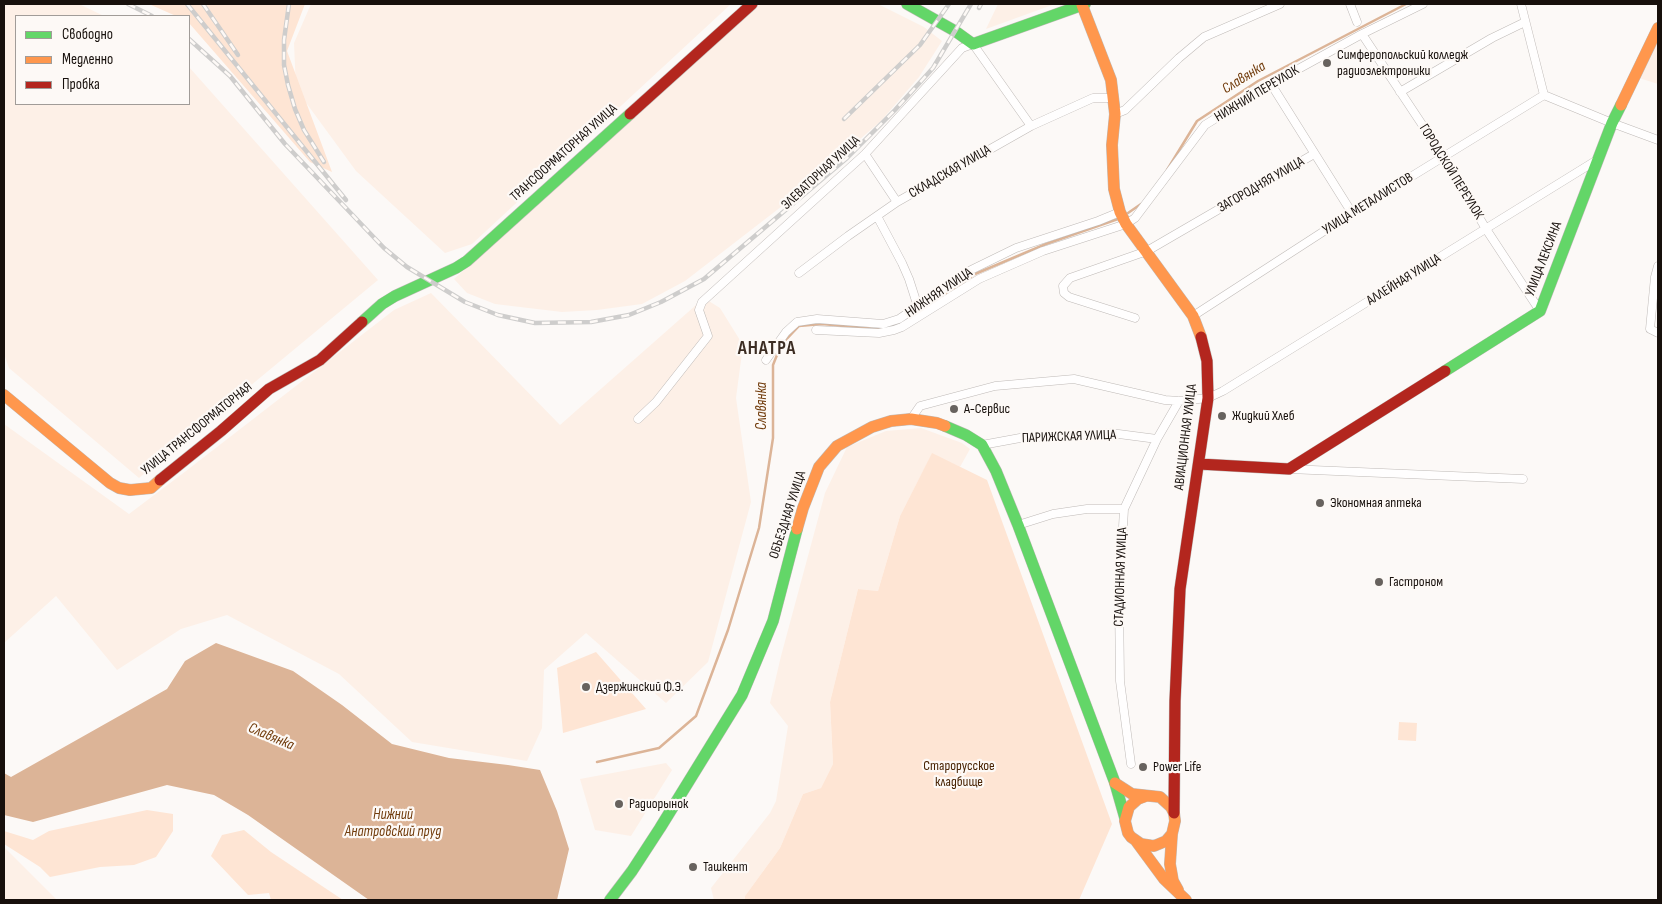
<!DOCTYPE html>
<meta charset="utf-8">
<style>
body{margin:0}
#map{position:relative;width:1662px;height:904px;overflow:hidden;background:#fcf9f7;font-family:"Sofia Sans Condensed",sans-serif}
canvas{display:block}
.frame{position:absolute;inset:0;border:5px solid #17100c;pointer-events:none}
.legend{position:absolute;left:15px;top:15px;width:175px;height:90px;box-sizing:border-box;background:#fdf9f6;border:1px solid #a19c98;margin:0;padding:6px 9px;list-style:none;font-size:15px;color:#17100c}
.legend li{display:flex;align-items:center;gap:10px;height:25px}
.legend b{width:25px;border:1px solid #a19c98}
</style>
<div id="map">
<canvas width="1662" height="904"></canvas>
<div class="frame"></div>
<ul class="legend">
<li><b style="height:6px;background:#63d668"></b>Свободно</li>
<li><b style="height:6px;background:#ff974d"></b>Медленно</li>
<li><b style="height:6px;background:#b3261e"></b>Пробка</li>
</ul>
</div>
<script>
const c = document.querySelector('canvas').getContext('2d');
c.lineJoin = 'round';
function fill(path, color) { c.fillStyle = color; c.fill(path, 'evenodd'); }
const shape = rows => new Path2D(rows.map(r => 'M' + r).join(''));
function stroke(path, color, width, dash) { c.strokeStyle = color; c.lineWidth = width; c.lineCap = dash ? 'butt' : 'round'; c.setLineDash(dash || []); c.stroke(path); }
function drawText(font, color, halo, rows, align = 'center') {
  c.font = font + ' "Sofia Sans Condensed",sans-serif'; c.lineWidth = 4.5; c.setLineDash([]); c.textBaseline = 'middle'; c.strokeStyle = halo; c.fillStyle = color; for (const [text, x, y, turn = 0] of rows) {
    c.save(); c.translate(x, y); c.rotate((+turn || 0) * Math.PI / 180); c.textAlign = isNaN(turn) ? turn : align; if (halo) c.strokeText(text, 0, 0); c.fillText(text, 0, 0); c.restore();
  }
}
fill(shape([
 [4,4,79,4,104,16,16,16,16,104,189,104,189,67,378,280,139,478,9,368,4,354],
 [311,4,731,4,472,244,445,253,356,171,296,89,294,43],
 [760,4,878,4,924,27,942,41,919,77,881,121,786,203,685,281,642,304,597,310,562,312,495,304,467,293,454,279],
 [998,4,1055,4,986,29],
 [1658,41,1658,84,1639,78],
 [431,293,560,425,704,298,720,308,743,345,736,398,751,502,708,662,666,703,586,633,544,670,542,728,527,761,412,742,339,674,227,615,181,629,117,670,56,596,4,643,4,424,129,514,186,471,394,310],
 [921,428,962,443,970,449,960,467,932,454,900,516,878,591,858,589,830,702,833,764,821,788,803,794,780,848,745,896,745,900,714,900,711,888,770,813,776,801,788,726,770,703,781,656,825,493,847,447,886,431],
 [666,763,672,770,631,836,595,830,580,779],
 [4,847,57,900,4,900]
]), '#fdf0e7');
fill(shape([
 [149,4,305,4,287,51,332,172,310,162,189,23,189,16,176,16],
 [932,453,987,480,1112,824,1079,900,745,900,745,896,780,848,803,794,821,788,833,764,830,702,858,589,878,591,900,516],
 [596,652,646,709,563,733,557,668],
 [1399,722,1417,723,1416,741,1398,740],
 [147,810,173,814,173,831,156,857,134,865,100,867,50,877,40,867,4,844,4,831,33,840,49,831],
 [244,830,271,852,343,900,271,900,269,893,248,895,211,856,222,835]
]), '#fee5d4');
fill(shape([
 [216,643,293,671,342,705,392,744,449,758,508,765,540,770,557,811,569,849,557,900,369,900,248,815,214,795,167,785,33,822,4,815,4,773,11,777,167,689,185,661]
]), '#dcb497');
stroke(shape([
 [1167,170,1197,121,1258,81,1406,4],
 [1128,213,1141,204],
 [932,304,975,274,1046,244,1118,219],
 [893,325,901,323,915,315],
 [597,762,659,748,696,716,728,630,759,528,773,438,773,365,781,345,799,326,822,324,876,329,882,327]
]), '#dcb497', 2.5);
const street = shape([
 [1350,4,1357,22],
 [1521,4,1544,95,1612,123,1658,140],
 [1362,34,1443,156,1486,229,1540,311],
 [1271,84,1352,213],
 [1400,92,1492,38,1525,22],
 [1115,114,1125,110,1179,58,1204,37,1280,4],
 [865,154,897,202],
 [877,216,902,263,909,279,918,307],
 [1658,266,1655,277,1650,329,1658,333],
 [799,273,848,236,897,202,1031,126,1093,98,1114,98],
 [1193,316,1352,213,1544,95],
 [1135,318,1069,297,1064,293,1063,286,1070,278,1147,251,1314,154],
 [816,330,879,333,894,330,902,327,979,279,1043,251,1126,224,1135,218,1205,125,1271,84,1362,34,1423,4],
 [766,360,786,332,797,322,817,319,883,324,899,319,971,270,1016,248,1098,221,1120,212],
 [638,419,656,402,708,336,699,310,702,302,865,154,962,48,973,44,1031,126],
 [911,419,920,406,995,386,1074,379,1165,400,1179,401,1208,398,1223,391,1597,160],
 [982,445,1020,438,1111,433,1157,439],
 [1289,469,1523,479],
 [1018,525,1053,514,1087,509,1124,509],
 [1131,764,1120,681,1119,598,1124,509,1157,439,1179,401]
]);
const fast = shape([
 [907,4,955,31,973,44,1085,4],
 [362,322,382,304,395,296,456,268,467,261,630,114],
 [1445,371,1540,311,1612,123,1621,105],
 [945,426,966,435,982,445,996,471,1018,525,1115,783,1125,818],
 [610,900,632,871,660,828,742,695,773,621,797,529]
]);
const slow = shape([
 [1082,5,1111,80,1115,114,1112,145,1114,189,1120,212,1126,224,1193,316,1201,337],
 [1621,105,1658,28],
 [4,395,110,483,119,488,130,490,151,488,160,480],
 [797,529,803,508,819,467,837,446,872,427,891,421,911,419,937,423,945,426],
 [1115,783,1132,794,1160,797,1171,807,1174,813,1175,821,1172,834,1166,841,1154,846,1141,844,1131,837,1128,833,1125,821,1129,807,1138,799,1146,796],
 [1172,834,1170,864,1173,881,1178,890],
 [1136,841,1164,879,1186,900]
]);
const jam = shape([
 [630,114,752,4],
 [1199,464,1289,469,1445,371],
 [160,480,221,431,269,389,320,360,362,322],
 [1174,813,1175,701,1180,589,1208,398,1207,361,1201,337]
]);
stroke(street, '#bfbab7', 9);
stroke(fast, '#bfbab7', 12);
stroke(slow, '#bfbab7', 12);
stroke(jam, '#bfbab7', 12);
stroke(street, '#fffefe', 8);
stroke(fast, '#63d668', 11);
stroke(slow, '#ff974d', 11);
stroke(jam, '#b3261e', 11);
const rail = shape([
 [128,4,152,16],
 [187,4,346,200],
 [203,4,238,55],
 [289,4,284,40,284,65,288,85,295,109,304,130,324,162],
 [979,8,981,4],
 [189,39,230,76,285,144,384,248,407,267,465,302,498,315,535,323,591,322,629,315,661,302,704,279,847,158,895,110,933,68,971,4],
 [844,119,920,45,949,4]
]);
stroke(rail, '#cecdcc', 4.5);
stroke(rail, '#fdf9f6', 2.5, [8]);
for (const [x, y, r, color] of [
 [1327,63,5,"#67625e"],
 [954,409,5,"#67625e"],
 [1222,416,5,"#67625e"],
 [1320,503,5,"#67625e"],
 [1379,582,5,"#67625e"],
 [586,687,5,"#67625e"],
 [1143,767,5,"#67625e"],
 [619,804,5,"#67625e"],
 [693,867,5,"#67625e"]
]) { const dot = new Path2D(); dot.arc(x, y, r, 0, 2 * Math.PI); c.fillStyle = color; c.fill(dot); stroke(dot, '#fdf9f6', 2); }
drawText('14px', '#17100c', '#fdf9f6', [
 ["Симферопольский колледж",1337,55],
 ["радиоэлектроники",1337,71],
 ["А-Сервис",964,409],
 ["Жидкий Хлеб",1232,416],
 ["Экономная аптека",1330,503],
 ["Гастроном",1389,582],
 ["Дзержинский Ф.Э.",596,687],
 ["Power Life",1153,767],
 ["Радиорынок",629,804],
 ["Ташкент",703,867]
], 'left');
drawText('14px', '#17100c', '#fdf9f6', [
 ["НИЖНИЙ ПЕРЕУЛОК",1257,94,-31],
 ["ТРАНСФОРМАТОРНАЯ УЛИЦА",564,153,-42],
 ["СКЛАДСКАЯ УЛИЦА",950,172,-30],
 ["ГОРОДСКОЙ ПЕРЕУЛОК",1451,172,58],
 ["ЭЛЕВАТОРНАЯ УЛИЦА",821,173,-43],
 ["ЗАГОРОДНЯЯ УЛИЦА",1261,185,-30],
 ["УЛИЦА МЕТАЛЛИСТОВ",1368,204,-32],
 ["УЛИЦА ЛЕКСИНА",1544,259,-69],
 ["АЛЛЕЙНАЯ УЛИЦА",1404,280,-32],
 ["НИЖНЯЯ УЛИЦА",939,293,-34],
 ["УЛИЦА ТРАНСФОРМАТОРНАЯ",197,429,-39],
 ["ПАРИЖСКАЯ УЛИЦА",1069,437,-2],
 ["АВИАЦИОННАЯ УЛИЦА",1186,437,-83],
 ["ОБЪЕЗДНАЯ УЛИЦА",788,515,-72],
 ["СТАДИОННАЯ УЛИЦА",1121,577,-88]
]);
drawText('14px', '#482303', '#fdf9f6', [
 ["Старорусское",959,766],
 ["кладбище",959,782]
]);
drawText('italic 15px', '#713c0c', '#fdf9f6', [
 ["Славянка",1244,78,-32],
 ["Славянка",762,406,-90],
 ["Славянка",271,737,23],
 ["Нижний",393,815],
 ["Анатровский пруд",393,832]
]);
c.letterSpacing = '1px';
drawText('bold 19px', '#3c2d23', '#fdf9f6', [
 ["АНАТРА",767,349]
]);
c.letterSpacing = '0px';
</script>
